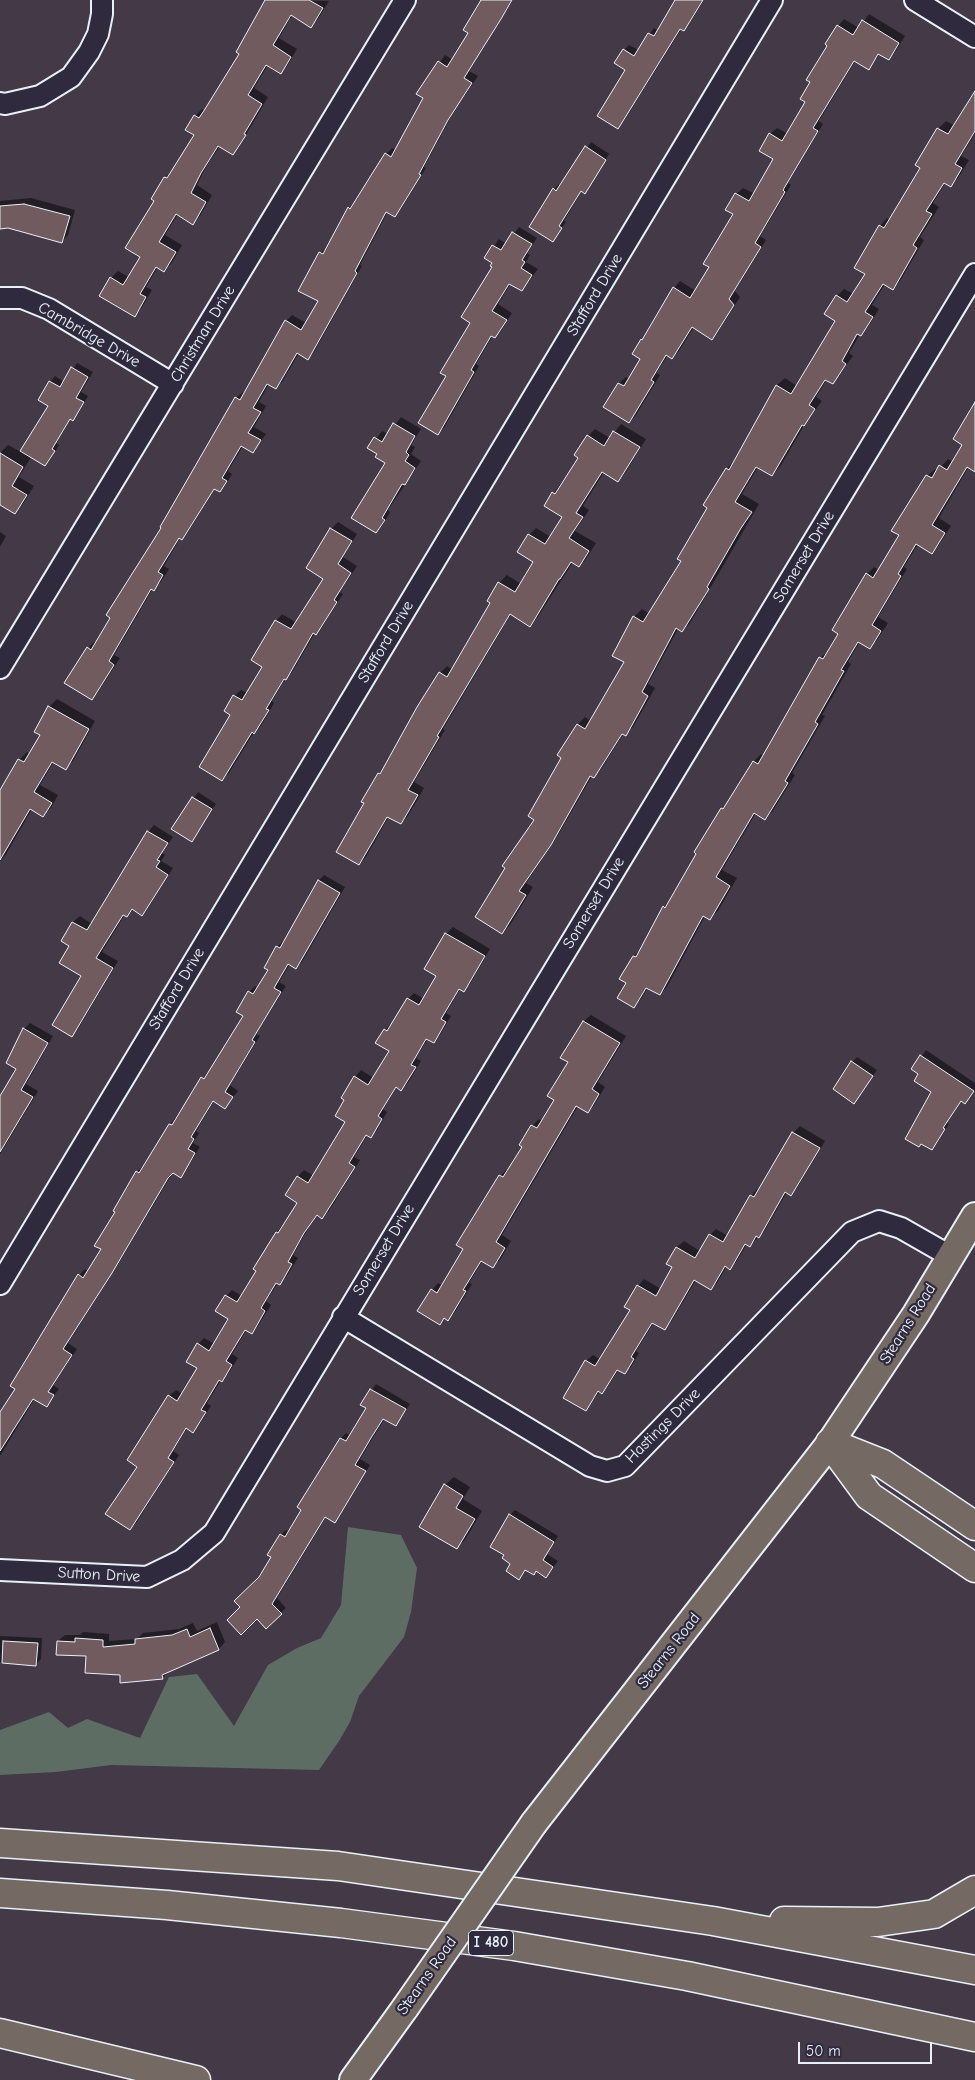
<!DOCTYPE html>
<style>
body{margin:0}
#map{position:relative;width:975px;height:2080px;overflow:hidden;background:#433947;font-family:"Comic Neue",sans-serif}
canvas{display:block}
.scale{position:absolute;left:798px;top:2042px;width:134px;height:22px;box-sizing:border-box;border:2px solid #e8f1f8;border-top:0;padding-left:6px;font-size:15px;line-height:18px;white-space:nowrap;color:#e8f1f8;-webkit-text-stroke:4px #2f2a3d;paint-order:stroke}
</style>
<div id="map">
<canvas width="975" height="2080"></canvas>
<div class="scale">50 m</div>
</div>
<script>
const c = document.querySelector('canvas').getContext('2d');
c.lineJoin = 'round';
function fill(path, color) { c.fillStyle = color; c.fill(path, 'evenodd'); }
const shape = rows => new Path2D(rows.map(r => 'M' + r).join(''));
function stroke(path, color, width, dash) { c.strokeStyle = color; c.lineWidth = width; c.lineCap = dash ? 'butt' : 'round'; c.setLineDash(dash || []); c.stroke(path); }
function drawText(font, color, halo, rows, align = 'center') {
  c.font = font + ' "Comic Neue",sans-serif'; c.lineWidth = 4.5; c.setLineDash([]); c.textBaseline = 'middle'; c.strokeStyle = halo; c.fillStyle = color; for (const [text, x, y, turn = 0] of rows) {
    c.save(); c.translate(x, y); c.rotate((+turn || 0) * Math.PI / 180); c.textAlign = isNaN(turn) ? turn : align; if (halo) c.strokeText(text, 0, 0); c.fillText(text, 0, 0); c.restore();
  }
}
fill(shape([
 [348,1527,401,1535,417,1568,411,1612,404,1637,359,1696,350,1722,339,1741,319,1770,111,1765,56,1772,0,1775,0,1730,49,1712,68,1728,87,1719,140,1738,169,1677,197,1674,234,1726,268,1665,297,1648,321,1638,341,1605]
]), '#5e6d64');
fill(shape([
 [267,0,329,1,318,19,311,26,292,15,279,38,297,49,287,66,281,73,268,65,254,88,268,97,239,147,232,154,220,146,207,165,197,185,212,195,200,216,193,223,178,214,165,235,182,245,171,264,164,271,158,267,146,287,152,290,141,309,135,315,111,278,118,271,129,277,141,257,156,200,165,178,172,171,195,135,195,116,202,109,205,111,241,53],
 [485,0,513,0,469,71,478,76,453,113,424,167,426,168,401,209,395,215,388,211,360,265,362,266,314,352,308,358,299,353,282,382,275,388,269,384,259,402,266,406,254,427,266,434,253,452,243,446,228,471,232,474,226,484,220,491,215,488,188,532,180,538,164,566,169,569,160,583,153,588,114,655,120,658,98,692,92,698,88,648,94,642,97,644,236,398,243,392,245,393,286,321,292,315,306,323,319,301,320,253,328,247,349,208,355,202,386,154,392,148,396,150,424,98,418,93,445,55,453,60,469,33],
 [676,0,704,0,689,24,684,29,682,28,623,122,618,127,627,69,624,50,629,45,638,50,654,28,658,31],
 [869,14,905,36,895,52,889,59,880,53,868,69,855,61,819,121,823,124,788,183,791,185,760,236,766,240,735,291,740,297,718,332,712,339,694,327,679,351,672,358,668,355,656,373,660,375,636,415,629,422,605,407,619,383,626,377,630,379,642,359,674,288,680,281,696,291,711,267,734,213,736,194,743,188,755,194,775,159,770,134,777,128,788,134,807,102,838,26,844,19,859,28],
 [975,93,975,134,961,156,969,160,958,178,951,185,946,182,933,203,939,207,920,237,924,240,900,281,893,288,885,284,872,305,879,309,868,327,860,334,849,353,853,356,833,383,827,379,816,397,822,401,805,424,780,467,772,475,758,467,742,494,759,504,690,623,682,631,678,629,648,684,655,688,633,727,625,734,624,733,601,769,594,777,592,776,558,835,526,883,533,887,510,925,502,933,536,819,563,758,559,755,578,724,585,717,591,721,625,662,634,617,642,609,650,614,682,561,709,507,705,505,727,468,735,461,777,385,785,378,797,386,837,320,837,296,844,289,854,294,867,273,880,226,887,218,890,220,921,168,938,129,946,121,955,126],
 [591,142,611,155,609,154,587,188,589,188,585,192,582,190,564,221,566,222,553,240,554,189,559,184,561,185],
 [31,198,75,210,68,235,62,242,8,227,0,228,0,201],
 [519,227,537,238,527,253,530,255,526,262,538,269,522,290,511,283,498,304,512,313,501,331,495,337,493,335,476,364,479,366,444,428,437,434,448,376,494,266,494,263,486,258,499,239,506,244],
 [77,363,93,372,81,392,88,396,78,414,73,419,71,418,56,443,59,445,50,460,45,465,31,457,19,477,34,486,23,504,15,512,0,504,0,453,8,445,21,452,50,406,50,382,55,376,64,382],
 [975,409,975,470,969,466,939,518,951,526,939,545,932,553,918,544,904,567,907,569,878,617,888,623,877,640,870,647,860,641,848,662,851,664,822,715,825,716,792,773,795,775,772,812,765,819,756,813,722,870,737,878,718,911,710,918,705,916,667,987,660,994,648,987,641,999,634,1007,627,983,634,956,642,948,664,907,671,900,722,809,729,802,754,761,761,754,764,756,820,658,829,651,839,634,867,574,874,567,879,570,900,535,927,476,935,469,938,470,948,459,953,462,964,445],
 [401,417,421,429,411,445,415,447,411,454,421,461,388,510,390,512,383,525,376,531,387,463,378,454,369,448,382,431,388,434],
 [621,424,646,439,625,473,618,481,604,472,583,506,589,510,575,531,596,543,586,559,579,566,573,562,537,618,530,625,511,614,443,729,445,730,414,782,424,788,408,816,401,823,389,816,366,857,359,864,366,803,363,801,379,773,385,768,440,673,447,666,453,670,492,602,489,601,500,582,507,575,521,584,534,562,529,535,536,528,551,537,564,517,545,505,580,457,588,436,595,429,610,438],
 [338,522,357,534,343,557,357,566,340,592,343,594,322,627,315,633,292,672,285,679,272,701,274,703,261,726,254,732,229,773,222,779,234,696,241,690,247,693,264,666,276,621,282,614,297,623,325,578,331,529],
 [0,532,6,536,0,547],
 [57,699,95,721,73,761,65,768,54,761,40,785,58,795,51,808,43,815,32,809,5,856,0,861,0,791,19,760,27,752,30,754,41,735,49,707],
 [198,792,216,804,191,840,173,829],
 [154,825,173,837,162,853,165,855,161,861,173,868,148,908,142,914,134,909,127,916,125,914,102,952,118,961,78,1029,72,1035,83,976,71,945,63,940,73,922,80,916,92,924,148,832],
 [324,875,345,887,302,962,296,968,290,964,279,982,286,986,256,1034,260,1036,230,1085,238,1091,225,1107,214,1101,196,1131,199,1133,193,1143,200,1147,186,1170,180,1176,173,1172,117,1266,68,1343,77,1349,53,1385,59,1389,46,1406,35,1398,0,1456,0,1412,16,1388,79,1275,85,1269,88,1271,102,1249,117,1211,137,1172,143,1166,145,1167,170,1125,208,1072,245,1016,249,992,255,986,258,988,270,970,277,947,283,941,285,942,319,880],
 [453,927,490,949,470,984,464,990,460,989,446,1013,451,1016,440,1035,434,1041,428,1038,416,1058,421,1061,408,1083,401,1089,397,1087,383,1109,387,1112,377,1130,371,1136,368,1134,354,1157,360,1160,329,1211,322,1217,318,1215,310,1225,293,1255,298,1258,286,1277,280,1284,278,1283,266,1301,271,1305,258,1326,252,1332,247,1329,232,1354,238,1358,228,1374,221,1380,207,1403,211,1406,199,1425,193,1431,187,1428,173,1451,179,1455,136,1523,130,1529,139,1467,169,1396,176,1390,183,1394,198,1368,198,1344,204,1338,215,1344,230,1319,226,1296,232,1290,242,1296,258,1270,255,1269,277,1232,299,1202,286,1195,298,1176,304,1170,314,1176,347,1122,346,1100,355,1077,361,1070,374,1078,390,1051,385,1030,391,1024,393,1025,408,999,414,993,424,999,438,976,426,969,446,934],
 [591,1015,626,1036,598,1082,605,1087,594,1105,588,1112,578,1106,502,1235,511,1241,500,1260,493,1266,483,1260,469,1283,472,1284,455,1312,448,1319,445,1318,440,1323,432,1290,438,1283,443,1286,464,1249,500,1176,507,1169,509,1170,524,1147,520,1145,532,1126,539,1119,543,1121,556,1099,570,1062,562,1057,584,1021],
 [30,1023,53,1036,26,1084,38,1091,0,1154,0,1099,18,1069,24,1029],
 [926,1050,975,1083,975,1090,965,1102,962,1100,947,1123,949,1124,937,1143,932,1149,933,1092,920,1074,913,1069],
 [857,1057,877,1070,854,1102,852,1062],
 [800,1126,825,1141,797,1188,791,1194,787,1192,765,1230,750,1246,747,1244,736,1262,730,1268,727,1266,717,1283,710,1289,696,1280,671,1322,665,1329,654,1322,636,1351,639,1353,631,1367,624,1373,619,1369,608,1386,602,1392,600,1391,586,1410,586,1361,593,1355,601,1360,632,1310,638,1286,644,1279,661,1289,674,1267,668,1263,677,1247,684,1241,700,1251,710,1235,716,1229,728,1236,751,1196,757,1189,759,1190,793,1133],
 [376,1384,410,1404,396,1425,385,1418,360,1459,370,1465,340,1516,335,1522,326,1517,277,1598,286,1608,266,1627,257,1617,242,1607,273,1557,281,1535,286,1530,290,1532,303,1509,299,1507,341,1438,346,1433,351,1436,367,1408,362,1405],
 [454,1477,470,1487,463,1499,482,1511,465,1540,456,1548,445,1485],
 [515,1510,558,1536,547,1554,558,1561,546,1577,536,1570,526,1569,519,1578,512,1564,510,1515],
 [217,1622,225,1642,219,1649,169,1671,162,1678,121,1674,58,1641,65,1635,80,1635,83,1632,109,1634,109,1641,137,1639,143,1633,179,1629,193,1623,197,1631],
 [0,1636,42,1638,41,1659,36,1664,0,1662]
]), '#0007');
const building = shape([
 [265,0,309,0,323,8,311,28,291,15,273,45,291,57,281,74,266,65,248,95,262,104,244,134,246,135,233,155,218,146,201,173,191,193,206,202,193,225,176,214,159,242,176,252,164,272,156,267,140,294,146,297,135,317,99,296,110,277,123,285,140,257,125,248,154,201,151,199,164,177,167,178,194,135,185,130,194,115,199,118,205,109,239,54,236,52,265,0],
 [481,0,512,0,501,19,464,78,472,83,448,120,419,174,421,175,395,217,386,212,355,271,357,273,308,360,297,353,276,389,267,384,253,408,261,412,248,433,261,440,253,453,241,446,222,478,227,481,220,492,214,489,182,540,179,538,158,572,163,575,154,591,151,589,109,661,114,665,92,700,64,683,87,647,91,650,110,618,106,615,161,528,160,527,235,397,240,400,285,320,301,330,318,301,298,291,319,252,323,254,348,207,350,209,385,153,391,157,423,98,416,94,438,61,447,67,468,33,463,30,481,0],
 [675,0,703,0,684,31,680,29,618,129,597,116,625,70,614,63,623,49,634,56,648,33,654,36,675,0],
 [862,20,899,43,889,60,878,54,869,70,854,61,813,128,818,131,783,190,785,192,755,243,761,247,729,299,734,305,712,340,692,327,672,359,666,355,651,380,654,382,629,423,603,407,618,383,624,386,640,359,632,354,641,339,642,340,673,287,690,298,709,267,703,264,733,214,725,210,735,193,749,201,773,159,759,151,769,133,782,141,805,102,800,99,810,82,806,80,827,46,825,44,837,25,853,35,862,20],
 [975,91,975,131,955,164,962,168,951,187,944,183,926,211,932,214,913,245,917,248,893,290,883,284,865,312,873,317,861,336,857,334,842,361,846,364,833,384,825,380,809,405,815,409,804,426,802,425,772,476,756,467,735,502,752,512,741,528,707,587,709,589,682,632,676,628,642,692,648,696,626,736,622,734,594,778,590,776,551,845,519,891,526,895,502,934,475,917,505,868,502,866,534,820,528,816,561,758,557,755,577,724,585,729,624,662,612,656,633,616,643,622,681,561,677,559,707,508,703,505,726,468,729,470,776,385,791,394,835,321,824,314,836,295,847,302,865,274,854,268,879,225,884,228,920,168,915,165,937,128,948,134,975,91],
 [585,146,606,160,585,194,581,191,559,226,562,228,553,242,529,227,553,188,556,191,585,146],
 [24,204,70,216,62,243,8,228,0,229,0,206,24,204],
 [512,232,532,244,522,260,525,262,521,268,532,275,522,291,509,284,492,311,507,320,495,338,491,336,471,370,474,372,438,435,418,423,446,376,440,373,470,323,461,317,492,267,490,266,492,263,484,258,492,245,501,250,512,232],
 [71,367,88,377,76,398,84,402,73,421,70,419,52,449,55,451,45,466,20,451,48,406,38,400,49,381,60,387,71,367],
 [975,402,975,472,967,467,932,525,945,533,932,554,916,544,898,574,901,576,872,625,881,631,870,649,858,642,841,670,844,671,815,722,818,724,785,781,788,783,765,820,754,813,716,877,730,886,710,920,703,916,660,995,646,988,634,1008,617,998,626,983,619,979,633,956,636,957,663,906,665,908,696,854,694,852,721,808,723,809,753,761,758,764,819,657,823,659,838,634,832,630,866,573,873,578,899,535,891,531,926,475,932,478,939,465,947,470,962,445,953,439,975,402],
 [393,423,415,436,406,452,409,455,405,461,415,468,405,485,402,484,382,518,385,520,376,533,351,518,385,463,375,457,377,454,367,448,374,437,382,442,393,423],
 [613,431,640,447,618,482,602,472,576,513,583,517,569,538,589,551,579,567,571,562,560,579,559,579,530,627,510,614,437,736,439,737,408,790,418,795,401,824,387,817,359,865,336,852,364,803,361,802,378,773,380,774,417,707,439,672,447,677,490,603,487,601,498,582,515,592,533,562,517,552,528,534,545,544,562,517,544,506,552,492,555,494,578,458,574,455,587,435,604,446,613,431],
 [0,453,23,467,12,486,27,495,15,514,0,505,0,453],
 [330,528,352,541,338,564,351,573,334,600,337,602,316,635,313,633,286,680,284,679,266,709,269,710,254,734,252,732,222,781,199,767,230,715,224,711,233,695,242,700,262,667,251,660,275,620,291,629,323,579,306,568,330,528],
 [48,706,89,729,66,770,52,762,34,792,52,803,43,817,30,809,0,860,0,790,18,759,24,762,40,735,34,732,48,706],
 [192,797,212,809,192,842,171,829,192,797],
 [147,831,168,843,157,860,160,861,156,867,168,875,142,916,132,909,127,917,123,915,96,958,113,968,72,1037,52,1025,81,976,59,963,69,946,61,941,72,922,87,930,147,831],
 [318,880,340,893,296,969,288,964,274,988,281,992,252,1040,255,1042,225,1092,233,1097,225,1109,213,1101,191,1137,194,1139,188,1149,195,1153,181,1178,173,1173,168,1178,112,1273,63,1349,72,1355,48,1392,54,1395,47,1407,33,1399,0,1451,0,1412,15,1389,10,1386,78,1274,83,1278,101,1249,94,1246,115,1212,113,1211,136,1171,139,1173,169,1124,172,1125,201,1077,204,1079,243,1016,236,1012,248,991,253,994,268,970,264,968,276,946,280,948,318,880],
 [445,933,485,956,464,992,459,989,441,1019,446,1022,434,1043,426,1039,411,1065,416,1067,401,1091,396,1087,378,1116,382,1119,371,1138,366,1135,349,1163,355,1167,322,1219,317,1215,304,1233,288,1262,292,1264,280,1285,276,1283,261,1308,265,1311,252,1334,245,1330,226,1361,232,1365,222,1382,219,1380,201,1410,206,1412,193,1433,186,1428,168,1458,174,1462,130,1530,105,1514,137,1467,127,1460,168,1395,177,1401,197,1368,186,1362,197,1343,209,1351,228,1319,215,1311,225,1295,237,1302,256,1271,253,1269,276,1232,278,1233,297,1203,285,1195,297,1176,308,1183,345,1122,335,1116,344,1100,341,1098,354,1076,368,1085,389,1051,375,1043,384,1029,387,1031,407,998,419,1005,436,976,424,969,445,933],
 [583,1021,620,1043,592,1089,599,1094,588,1113,576,1106,496,1242,505,1248,493,1268,481,1261,463,1290,466,1291,448,1321,444,1318,440,1325,417,1311,431,1289,437,1293,463,1249,456,1245,499,1175,503,1177,522,1147,519,1145,531,1125,537,1128,554,1100,547,1096,568,1062,560,1058,583,1021],
 [23,1028,48,1043,21,1090,33,1097,0,1152,0,1096,16,1069,6,1063,23,1028],
 [920,1055,974,1091,965,1104,961,1101,943,1128,945,1129,932,1150,921,1144,919,1147,905,1139,931,1092,914,1081,918,1074,911,1069,920,1055],
 [851,1061,873,1076,854,1104,833,1089,851,1061],
 [792,1132,820,1148,791,1196,785,1192,759,1238,756,1236,750,1247,745,1244,730,1270,725,1266,711,1290,694,1280,665,1330,652,1323,631,1357,634,1359,625,1374,617,1370,602,1394,598,1391,586,1411,563,1398,585,1360,595,1366,630,1310,624,1307,637,1285,656,1296,672,1267,666,1264,676,1247,695,1258,709,1234,723,1242,750,1195,754,1197,792,1132],
 [370,1389,406,1409,396,1426,383,1419,371,1438,355,1465,366,1471,335,1523,325,1517,272,1604,282,1614,266,1629,257,1619,241,1635,227,1620,240,1607,234,1601,259,1577,271,1557,267,1555,280,1534,285,1537,301,1510,297,1507,340,1438,346,1441,366,1408,360,1405,370,1389],
 [444,1484,463,1496,456,1508,475,1519,457,1549,419,1527,444,1484],
 [509,1514,554,1542,543,1560,553,1567,546,1578,536,1571,534,1575,525,1570,519,1580,506,1571,510,1564,502,1558,504,1555,490,1547,509,1514],
 [210,1628,219,1650,162,1675,163,1679,120,1683,120,1675,85,1673,86,1656,56,1655,57,1641,75,1642,75,1638,103,1640,103,1647,135,1644,135,1639,172,1635,187,1629,190,1637,210,1628],
 [3,1641,38,1643,36,1666,2,1663,3,1641]
]);
fill(building, '#715b5f');
stroke(building, '#e8f1f8', 1);
const minor = shape([
 [915,0,975,37],
 [0,103,5,104,40,96,71,77,89,52,98,34,102,14,102,0],
 [0,298,22,298,49,309,173,384],
 [0,668,405,0],
 [0,1284,772,0],
 [343,1317,590,1466,607,1471,625,1466,852,1232,879,1221,901,1228,950,1256],
 [0,1570,147,1577,182,1560,214,1533,975,274]
]);
const major = shape([
 [534,1823,830,1443,916,1314,975,1216],
 [353,2080,405,2008]
]);
const highway = shape([
 [830,1443,869,1496,975,1568],
 [830,1443,883,1464,975,1526],
 [0,1843,338,1866,713,1921,975,1970],
 [0,1893,167,1905,341,1923,514,1946,687,1976,975,2037],
 [784,1921,878,1922,934,1914,975,1890],
 [0,2033,196,2080]
]);
stroke(minor, '#e8f1f8', 24);
stroke(major, '#e8f1f8', 30);
stroke(highway, '#e8f1f8', 31);
stroke(minor, '#2f2a3d', 20);
stroke(major, '#756964', 26);
stroke(highway, '#756964', 28);
const majorBridge = shape([
 [405,2008,534,1823]
]);
stroke(majorBridge, '#e8f1f8', 30, []);
stroke(majorBridge, '#756964', 26);
for (const [x, y, w] of [
 [491,1943,45]
]) { const box = new Path2D(); box.roundRect(x - w / 2, y - 12.5, w, 25, 4); c.fillStyle = '#2f2a3d'; c.fill(box); stroke(box, '#e8f1f8', 1); }
drawText('bold 15px', '#e8f1f8', null, [
 ["I 480",491,1943]
]);
drawText('16px', '#e8f1f8', '#2f2a3d', [
 ["Stafford Drive",595,295,-59],
 ["Christman Drive",203,334,-59],
 ["Cambridge Drive",89,335,30],
 ["Somerset Drive",804,557,-59],
 ["Stafford Drive",386,642,-59],
 ["Somerset Drive",594,903,-59],
 ["Stafford Drive",177,989,-59],
 ["Somerset Drive",384,1250,-59],
 ["Stearns Road",908,1324,-58],
 ["Hastings Drive",663,1426,-45],
 ["Sutton Drive",99,1575,3],
 ["Stearns Road",669,1651,-52],
 ["Stearns Road",427,1976,-55]
]);
</script>
